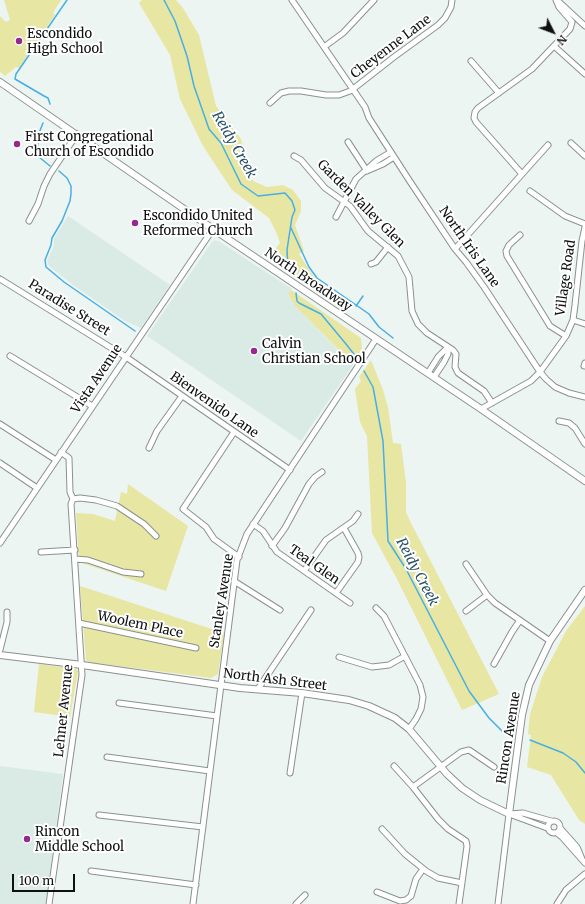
<!DOCTYPE html>
<style>
body{margin:0}
#map{position:relative;width:585px;height:904px;overflow:hidden;background:#ecf5f1;font-family:Merriweather,serif}
canvas{display:block}
.north{position:absolute;left:533px;top:12px;width:40px;height:40px;-webkit-text-stroke:3px #fff;paint-order:stroke;rotate:132deg;font-size:11px;font-weight:700;line-height:16px;text-align:center;color:#0e1110}
.north::after{content:'';display:block;margin:auto;width:14px;height:18px;background:#0e1110;clip-path:polygon(50% 0,100% 100%,50% 72%,0 100%)}
.scale{position:absolute;left:12px;top:874px;width:63px;height:18px;box-sizing:border-box;border:2px solid #0e1110;border-top:0;padding-left:5px;font-size:12px;line-height:14px;white-space:nowrap;color:#0e1110;-webkit-text-stroke:3px #fff;paint-order:stroke}
</style>
<div id="map">
<canvas width="585" height="904"></canvas>
<div class="north">N</div>
<div class="scale">100 m</div>
</div>
<script>
const c = document.querySelector('canvas').getContext('2d');
c.lineJoin = 'round';
function fill(path, color) { c.fillStyle = color; c.fill(path, 'evenodd'); }
const shape = rows => new Path2D(rows.map(r => 'M' + r).join(''));
function stroke(path, color, width, dash) { c.strokeStyle = color; c.lineWidth = width; c.lineCap = dash ? 'butt' : 'round'; c.setLineDash(dash || []); c.stroke(path); }
function drawText(font, color, halo, rows, align = 'center') {
  c.font = font + ' Merriweather,serif'; c.lineWidth = 4; c.setLineDash([]); c.textBaseline = 'middle'; c.strokeStyle = halo; c.fillStyle = color; for (const [text, x, y, turn = 0] of rows) {
    c.save(); c.translate(x, y); c.rotate((+turn || 0) * Math.PI / 180); c.textAlign = isNaN(turn) ? turn : align; if (halo) c.strokeText(text, 0, 0); c.fillText(text, 0, 0); c.restore();
  }
}
fill(shape([
 [68,216,170,285,141,328,125,321,73,285,49,266,47,260,54,246,54,239],
 [215,240,220,242,292,289,288,295,295,306,353,365,301,441,147,336,212,242],
 [0,766,63,774,46,904,0,904]
]), '#daebe5');
fill(shape([
 [4,0,61,0,53,13,55,15,19,68,16,67,5,76,0,72,0,16,6,22,10,20],
 [142,0,176,0,183,8,199,35,216,106,241,139,245,155,243,172,255,182,267,187,283,185,293,190,301,201,301,211,295,225,304,251,299,254,316,280,312,285,277,261,278,254,276,248,280,243,277,234,269,218,232,190,203,146,180,99,170,55,139,3],
 [291,290,361,338,362,349,353,364,295,306,288,294],
 [371,360,383,390,388,407,393,443,401,444,406,483,406,512,409,519,499,694,462,710,397,579,372,533,367,436,360,422,355,389,361,381,359,377],
 [128,484,188,526,166,591,79,562,76,513,93,514,115,521,121,492,127,494],
 [80,586,224,633,218,674,211,678,88,662,86,660],
 [585,606,585,824,579,820,551,775,527,767,531,735,528,734,530,714,542,677,566,631],
 [39,664,76,669,78,671,70,717,34,712]
]), '#e7e6a3');
stroke(shape([
 [164,0,175,21,187,56,194,86,209,129,221,143,241,184,258,196,285,193,292,201,295,210,292,217,287,250,288,268],
 [50,104,48,98,44,96,15,79,16,74,67,0],
 [43,123,39,133,37,152,39,157,50,166],
 [59,171,67,178,71,186,71,194,70,201,62,221,52,238,51,245,45,260,46,267,64,282,135,331],
 [291,228,309,267,317,278,369,314,379,327,393,338],
 [296,293,297,301,299,303,321,314,346,344,357,358],
 [356,306,363,296],
 [364,371,373,387,383,441,388,541,406,569,469,691,489,718,502,731,510,736],
 [530,740,563,753,576,762,585,773]
]), '#47afe5', 1.5);
const minor = shape([
 [292,0,365,107,369,118,409,180,455,249,466,262,484,287,540,372,546,379,555,387,569,393,585,397],
 [558,1,585,26],
 [554,46,585,74],
 [324,47,343,33,374,0],
 [471,61,499,93],
 [353,89,394,57,438,25,445,18,451,7,452,0],
 [270,103,281,93,289,91,301,91,326,95,339,95,353,90],
 [348,142,367,171],
 [571,143,585,156],
 [294,156,301,160,325,188,350,206,368,231,398,256,409,277,412,311,418,324,427,333,453,350,456,354,455,367,458,373,484,391,492,403],
 [369,170,383,164,394,157],
 [522,174,476,122,474,118,475,112,478,108,532,69,570,29,572,22,559,7,556,0],
 [530,191,565,216,585,224],
 [336,217,356,179,376,161,391,152],
 [29,221,38,204,44,186,50,174,77,134],
 [520,235,509,245,506,251,507,256,550,326,566,336],
 [455,249,548,145],
 [371,264,376,262,388,247],
 [0,279,126,357,290,470],
 [573,320,585,324],
 [10,356,92,406],
 [584,366,585,363],
 [428,373,438,357,448,347],
 [434,377,444,362,448,354,448,347],
 [481,409,531,381,540,372,566,336,573,320,575,305,582,241,585,227],
 [559,421,569,423,575,428,585,444],
 [0,424,56,460],
 [234,432,183,509,206,527,214,539,239,557],
 [149,448,157,431,182,396],
 [0,463,37,488],
 [73,499,80,498,96,500,117,506,144,524,156,536],
 [253,524,263,531,277,552,350,603],
 [0,543,213,229],
 [272,546,285,528,309,484,315,477,322,472],
 [41,552,75,550],
 [75,559,88,560,123,572,141,574],
 [466,564,487,595,495,603,550,641],
 [304,571,326,540,353,521,358,514],
 [234,581,280,610],
 [336,593,358,562,359,557,358,553,344,528],
 [376,608,384,616,420,685,423,697,421,709,416,719,409,729],
 [466,611,487,595],
 [79,623,196,648],
 [0,650,7,622,7,612],
 [339,657,372,667,389,665,405,656],
 [494,664,512,632,520,620],
 [258,689,311,610],
 [119,703,217,716],
 [107,757,210,771],
 [394,766,413,787,438,819,448,829,466,841,467,846,459,904],
 [290,773,302,693],
 [413,787,461,752,469,750,494,767],
 [509,814,523,813,551,821],
 [99,815,203,827],
 [512,815,547,828],
 '548 827a6 6 0 1 1 12 0a6 6 0 1 1-12 0Z',
 [560,828,577,847,582,859],
 [382,829,405,854,426,871,438,878,462,883],
 [557,833,562,837,585,863],
 [91,871,196,885],
 [377,892,400,901,406,900,411,896,416,879,423,869],
 [49,904,82,675,71,504,73,499,70,492,69,458,61,452],
 [193,904,237,560,247,534,376,339],
 [296,904,305,895],
 [498,904,509,814],
 [557,904,566,890,585,874]
]);
const major = shape([
 [0,82,213,229,481,409,585,481],
 [0,655,82,665,240,688,302,693,349,700,369,706,395,718,409,729,447,774,462,788,480,800,509,814,522,715,529,685,550,641,585,590]
]);
stroke(minor, '#8a928f', 7);
stroke(major, '#8a928f', 8);
stroke(minor, '#fff', 5);
stroke(major, '#fff', 6);
for (const [x, y, r, color] of [
 [19,41,4,"#952a8d"],
 [17,144,4,"#952a8d"],
 [135,223,4,"#952a8d"],
 [254,351,4,"#952a8d"],
 [27,839,4,"#952a8d"]
]) { const dot = new Path2D(); dot.arc(x, y, r, 0, 2 * Math.PI); c.fillStyle = color; c.fill(dot); stroke(dot, '#fff', 1.5); }
drawText('13px', '#0e1110', '#fff', [
 ["Escondido",27,34],
 ["High School",27,49],
 ["First Congregational",25,137],
 ["Church of Escondido",25,152],
 ["Escondido United",143,216],
 ["Reformed Church",143,231],
 ["Calvin",262,344],
 ["Christian School",262,359],
 ["Rincon",35,832],
 ["Middle School",35,847]
], 'left');
drawText('13px', '#0e1110', '#fff', [
 ["Cheyenne Lane",391,47,-37],
 ["Garden Valley Glen",361,204,45],
 ["North Iris Lane",469,247,55],
 ["Village Road",566,278,-82],
 ["North Broadway",308,280,34],
 ["Paradise Street",69,308,32],
 ["Vista Avenue",97,379,-56],
 ["Bienvenido Lane",214,405,35],
 ["Teal Glen",314,565,35],
 ["Stanley Avenue",222,601,-81],
 ["Woolem Place",140,625,12],
 ["North Ash Street",275,680,7],
 ["Lehner Avenue",64,711,-84],
 ["Rincon Avenue",509,738,-81]
]);
drawText('italic 14px', '#285269', '#fff', [
 ["Reidy Creek",234,145,60],
 ["Reidy Creek",417,572,62]
]);
</script>
